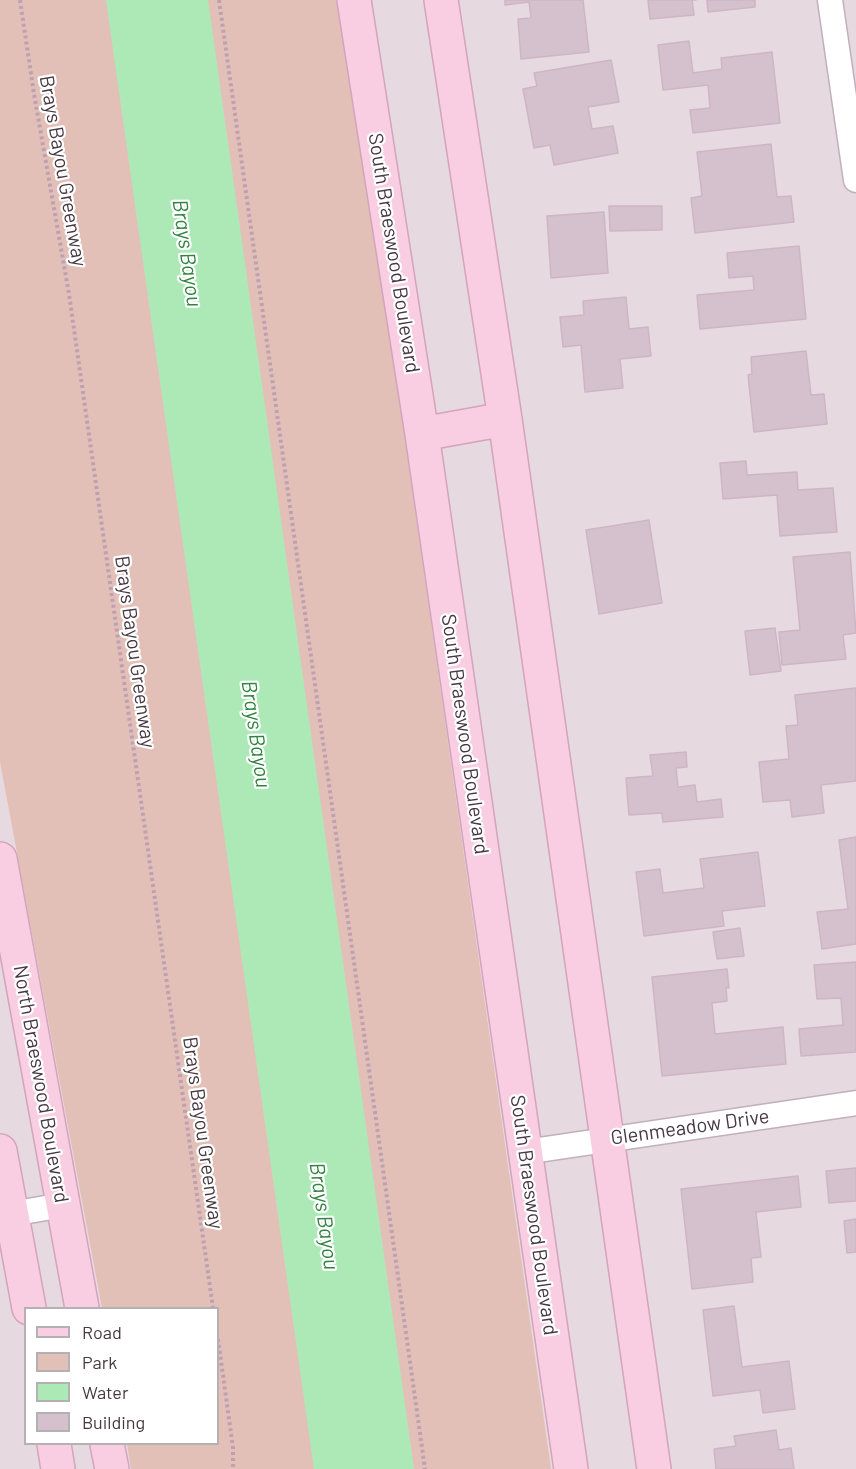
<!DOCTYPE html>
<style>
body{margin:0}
#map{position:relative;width:856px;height:1469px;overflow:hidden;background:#f3eaef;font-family:Barlow,sans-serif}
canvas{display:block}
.legend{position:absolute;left:24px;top:1307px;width:195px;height:138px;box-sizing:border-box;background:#fff;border:2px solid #b5b0b3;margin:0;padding:8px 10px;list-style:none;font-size:18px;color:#463941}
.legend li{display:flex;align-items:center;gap:12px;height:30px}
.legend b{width:30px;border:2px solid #b5b0b3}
</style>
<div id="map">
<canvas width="856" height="1469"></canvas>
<ul class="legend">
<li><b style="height:8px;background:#f9cee3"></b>Road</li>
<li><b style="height:16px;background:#e3c0b7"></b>Park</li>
<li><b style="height:16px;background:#ade9b7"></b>Water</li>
<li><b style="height:16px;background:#d4c1cd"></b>Building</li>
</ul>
</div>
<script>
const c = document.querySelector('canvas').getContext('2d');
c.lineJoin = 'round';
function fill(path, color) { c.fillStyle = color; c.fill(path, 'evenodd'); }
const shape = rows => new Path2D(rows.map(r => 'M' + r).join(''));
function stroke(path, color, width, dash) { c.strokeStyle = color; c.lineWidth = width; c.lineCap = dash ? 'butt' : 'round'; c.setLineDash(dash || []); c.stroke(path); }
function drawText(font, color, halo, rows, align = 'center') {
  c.font = font + ' Barlow,sans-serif'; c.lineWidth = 4.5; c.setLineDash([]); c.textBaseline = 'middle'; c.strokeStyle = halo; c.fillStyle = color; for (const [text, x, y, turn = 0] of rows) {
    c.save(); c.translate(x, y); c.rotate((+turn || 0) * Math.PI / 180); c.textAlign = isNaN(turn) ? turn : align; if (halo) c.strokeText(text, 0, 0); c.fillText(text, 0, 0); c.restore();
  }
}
fill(shape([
 [0,0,856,0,856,1469,0,1469],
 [26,1308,218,1308,218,1444,26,1444]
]), '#e7d9e0');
fill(shape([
 [0,0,336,0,363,143,551,1469,131,1469,127,1444,218,1444,218,1308,102,1308,0,762]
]), '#e3c0b7');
fill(shape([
 [106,0,208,0,414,1469,314,1469]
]), '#ade9b7');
const building = shape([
 [505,0,583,0,589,52,521,59,518,19,531,18,529,2,505,5,505,0],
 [648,0,696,0,692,0,694,15,650,19,648,0],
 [707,0,755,0,755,7,708,12,707,0],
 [689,41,693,73,722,69,721,58,772,52,780,123,693,133,690,110,710,108,708,85,663,90,658,45,689,41],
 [611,60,619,102,588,107,592,129,613,126,618,153,554,165,550,145,534,148,523,89,537,86,534,73,611,60],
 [771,144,777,197,791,196,794,222,695,233,691,198,702,196,697,152,771,144],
 [609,206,662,206,662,230,610,231,609,206],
 [604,212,608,273,551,278,547,216,604,212],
 [799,246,806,319,700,329,697,295,754,290,753,276,729,278,727,253,799,246],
 [626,297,629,329,648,327,651,356,620,359,623,388,585,392,581,345,563,347,560,317,584,315,583,301,626,297],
 [806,351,811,395,824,394,827,424,754,432,748,375,752,374,751,357,806,351],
 [746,461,747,475,797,472,798,490,833,488,837,532,780,536,777,495,723,499,720,463,746,461],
 [649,520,662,603,599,614,586,530,649,520],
 [850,552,856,633,843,635,846,659,782,665,779,632,800,630,793,557,850,552],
 [775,628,781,671,750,675,745,631,775,628],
 [856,688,856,781,821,785,824,813,792,817,790,800,763,802,759,762,789,759,786,726,798,725,795,695,856,688],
 [686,752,687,767,676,768,678,787,695,785,697,802,721,799,723,817,663,822,662,813,629,815,626,778,653,776,650,755,686,752],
 [856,837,856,944,822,949,817,912,848,909,839,840,856,837],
 [758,852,765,906,722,911,724,926,644,936,636,872,660,869,663,893,704,888,700,859,758,852],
 [740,928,744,956,717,959,713,932,740,928],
 [856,962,856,1052,801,1056,799,1029,843,1025,841,998,817,999,814,965,856,962],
 [727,969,729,988,726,987,727,1001,712,1003,715,1034,783,1027,786,1064,662,1076,652,977,727,969],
 [856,1168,856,1201,829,1203,826,1171,856,1168],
 [798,1176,801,1207,756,1212,761,1257,751,1258,753,1282,692,1289,681,1189,798,1176],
 [856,1219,856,1252,847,1253,844,1221,856,1219],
 [734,1306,742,1367,789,1361,795,1409,763,1413,760,1390,713,1396,703,1310,734,1306],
 [776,1430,779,1450,791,1448,794,1469,716,1469,714,1449,736,1446,734,1436,776,1430]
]);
fill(building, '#d4c1cd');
stroke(building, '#ceb5c5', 1.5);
const minor = shape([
 [830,0,856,180],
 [525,1152,856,1103],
 [0,1216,63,1205]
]);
const secondary = shape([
 [354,0,422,434,571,1469],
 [441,0,505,419,654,1469],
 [422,434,505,419],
 [0,859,82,1308],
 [0,1151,29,1308],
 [54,1444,58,1469],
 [107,1444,112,1469]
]);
stroke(minor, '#c1b0ba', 27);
stroke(secondary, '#d4a3bc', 36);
stroke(shape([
 [20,0,34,94,69,294,213,1308],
 [219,0,425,1469],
 [218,1339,233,1448,233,1469]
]), '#bea0b2', 4, [3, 3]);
stroke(minor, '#fff', 24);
stroke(secondary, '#f9cee3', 33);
drawText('20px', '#463941', '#fff', [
 ["Brays Bayou Greenway",63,171,80],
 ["South Braeswood Boulevard",394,253,81],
 ["Brays Bayou Greenway",135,652,82],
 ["South Braeswood Boulevard",465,734,82],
 ["North Braeswood Boulevard",41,1084,80],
 ["Glenmeadow Drive",690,1127,-8],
 ["Brays Bayou Greenway",203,1133,82],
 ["South Braeswood Boulevard",534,1215,82]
]);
drawText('italic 21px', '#328240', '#fff', [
 ["Brays Bayou",187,253,82],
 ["Brays Bayou",256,734,82],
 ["Brays Bayou",324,1216,82]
]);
</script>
